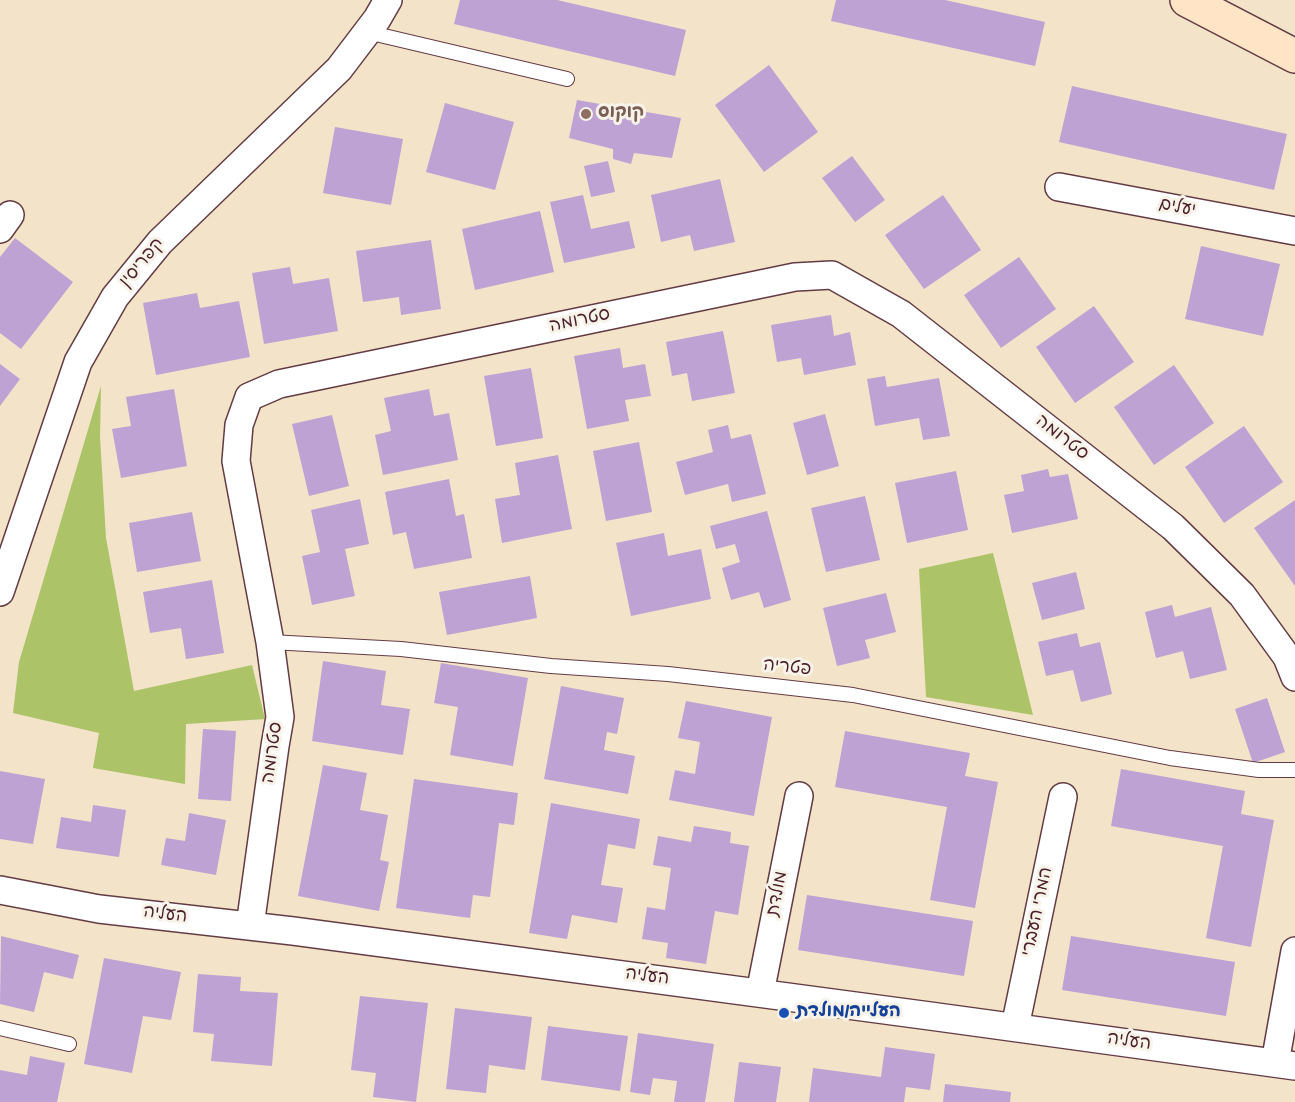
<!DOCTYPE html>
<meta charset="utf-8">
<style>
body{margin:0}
canvas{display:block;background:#f2e3c9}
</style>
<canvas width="1295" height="1102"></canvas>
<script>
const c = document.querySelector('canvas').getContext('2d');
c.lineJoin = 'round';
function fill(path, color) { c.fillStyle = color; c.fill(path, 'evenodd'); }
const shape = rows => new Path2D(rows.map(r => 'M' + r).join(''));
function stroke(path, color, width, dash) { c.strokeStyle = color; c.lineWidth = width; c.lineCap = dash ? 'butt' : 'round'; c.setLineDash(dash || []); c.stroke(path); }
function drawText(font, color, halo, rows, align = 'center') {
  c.font = font + ' "Gochi Hand","Playpen Sans Hebrew",sans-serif'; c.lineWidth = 6; c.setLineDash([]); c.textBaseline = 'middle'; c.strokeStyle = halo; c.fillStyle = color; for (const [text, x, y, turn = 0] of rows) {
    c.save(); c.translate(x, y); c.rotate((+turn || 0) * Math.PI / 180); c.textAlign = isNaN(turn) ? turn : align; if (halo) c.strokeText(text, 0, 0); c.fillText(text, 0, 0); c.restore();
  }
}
fill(shape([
 [101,386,100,437,106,538,134,691,252,665,265,719,186,724,185,784,93,768,99,733,13,713,19,662],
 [993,553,1033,715,926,697,919,569]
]), '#adc367');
fill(shape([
 [460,0,557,0,686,30,675,76,454,24],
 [836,0,945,0,1045,22,1035,66,831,21],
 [769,65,818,132,764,172,715,105],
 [1072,86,1287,134,1274,190,1059,142],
 [577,100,681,118,672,158,634,153,631,164,613,159,613,149,569,138],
 [445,103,514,122,495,190,426,172],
 [335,127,403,139,391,205,323,193],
 [852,156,885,200,855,222,822,178],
 [608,161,615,192,591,197,584,166],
 [720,179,735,242,694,251,690,235,661,242,651,195],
 [583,195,591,229,629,221,635,248,564,263,550,202],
 [943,195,981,250,924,289,885,235],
 [540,211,554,272,475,290,462,229],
 [15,238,73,282,21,349,0,333,0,257],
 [431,240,441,309,401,315,399,297,363,302,356,251],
 [1201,246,1280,264,1263,336,1185,319],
 [1019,257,1056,309,1001,348,964,295],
 [290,267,293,284,329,278,338,331,264,344,252,273],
 [197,293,200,308,239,301,250,357,156,375,143,303],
 [1094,306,1134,362,1075,403,1036,347],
 [831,315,834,336,850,332,856,365,804,375,801,358,777,362,771,325],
 [723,331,735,393,692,401,687,373,672,376,666,342],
 [620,348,623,368,645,364,651,396,625,400,629,421,587,429,574,356],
 [0,364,20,379,0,406],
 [1174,365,1214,423,1154,465,1114,407],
 [531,368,543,438,496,446,484,376],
 [885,376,887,387,939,378,950,436,923,440,919,418,875,426,867,379],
 [174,389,187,466,121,478,112,429,131,426,126,397],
 [429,389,434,416,449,413,458,460,383,475,375,435,391,431,384,398],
 [825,414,839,466,807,475,793,423],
 [332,415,349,486,309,496,292,424],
 [728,425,731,439,751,434,766,494,732,502,728,484,685,495,676,462,713,452,708,430],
 [1244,426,1283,482,1224,523,1185,467],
 [639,442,652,512,606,521,593,451],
 [558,455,572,529,502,543,495,499,520,495,515,463],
 [1048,469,1050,477,1068,474,1078,519,1012,533,1004,495,1024,491,1021,475],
 [956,471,968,530,907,543,895,483],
 [449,479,456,516,464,514,472,558,414,569,406,532,393,535,385,492],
 [865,496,880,560,826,572,811,508],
 [360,499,369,544,345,549,355,596,312,605,302,556,320,552,311,510],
 [1295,500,1295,586,1254,528],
 [767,511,791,600,764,608,759,592,731,600,722,568,740,562,735,544,716,549,710,526],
 [192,512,201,561,137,572,129,523],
 [664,533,668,556,701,549,711,599,631,616,616,543],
 [1076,572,1085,609,1042,620,1032,583],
 [530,576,537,618,447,635,439,592],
 [212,580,224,653,186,659,181,628,150,633,143,592],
 [886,593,896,632,865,640,870,658,837,666,823,608],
 [1172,605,1175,617,1211,607,1227,670,1190,679,1183,651,1156,658,1145,612],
 [1077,633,1080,647,1100,642,1112,694,1081,702,1073,670,1046,676,1038,642],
 [323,661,386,671,381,705,410,709,403,755,312,741],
 [441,663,528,678,513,766,450,755,458,707,434,703],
 [561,686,624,698,617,734,607,732,604,750,635,756,628,794,544,779],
 [1267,698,1285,752,1253,763,1235,709],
 [686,701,772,717,754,816,669,800,675,770,695,774,700,742,678,738],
 [203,729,236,731,231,801,198,799],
 [845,731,970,753,965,776,998,782,975,908,930,900,947,807,835,787],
 [323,765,367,773,360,810,388,815,380,860,389,862,379,911,298,896],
 [1121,769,1245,791,1241,814,1274,820,1251,947,1206,938,1223,846,1111,826],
 [0,771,45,779,33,844,0,839],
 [414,779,518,793,514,825,499,823,490,897,473,895,470,918,396,908],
 [551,803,640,819,635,849,608,844,601,885,623,888,617,923,572,915,567,939,529,933],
 [93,805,126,810,119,857,56,848,61,817,91,822],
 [189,813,226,820,216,875,161,865,166,838,185,841],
 [694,826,731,832,730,843,749,846,738,915,715,911,706,964,666,958,668,943,642,939,647,907,665,910,671,868,653,865,658,836,691,842],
 [807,895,973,921,964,976,798,950],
 [1,936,79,955,73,979,44,972,34,1012,0,1004],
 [1071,936,1235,962,1226,1016,1062,990],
 [104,958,181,972,171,1020,143,1016,132,1073,84,1064],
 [198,974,241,977,240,991,278,993,272,1066,211,1061,214,1034,193,1032],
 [360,996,428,1003,416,1102,373,1097,376,1073,351,1070],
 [455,1008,532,1017,525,1070,489,1065,486,1093,446,1089],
 [548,1026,628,1036,620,1091,541,1080],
 [638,1033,714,1044,705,1102,674,1102,677,1081,653,1078,650,1095,630,1092],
 [885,1047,935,1054,930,1090,906,1087,904,1102,809,1102,813,1068,881,1077],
 [30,1056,65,1063,57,1102,0,1102,0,1070,27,1075],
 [739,1062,781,1067,776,1102,734,1102],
 [945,1084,1011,1092,1010,1102,943,1102]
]), '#bea2d3');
const lane = shape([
 [367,32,567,79],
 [270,642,401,649,551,666,668,674,853,695,1170,758,1259,770,1295,770],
 [0,1028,69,1044]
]);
const street = shape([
 [1059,187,1295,231],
 [0,229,10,215],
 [0,592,78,362,115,297,160,242,339,69,377,19,388,0],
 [0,890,99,909,293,931,930,1016,1295,1066],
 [250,926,275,746,280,717,270,642,236,461,239,425,249,397,279,384,795,277,832,275,901,314,1173,527,1242,595,1287,657,1295,677],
 [760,993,799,796],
 [1015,1027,1063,797],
 [1275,1063,1295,951]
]);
const secondary = shape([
 [1187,0,1295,56]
]);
stroke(lane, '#633c43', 16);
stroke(street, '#633c43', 30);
stroke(secondary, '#633c43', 36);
stroke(lane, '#fff', 14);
stroke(street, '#fff', 27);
stroke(secondary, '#ffe4c6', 33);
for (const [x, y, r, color] of [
 [586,114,6,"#8d6e63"],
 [784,1013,6,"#1a4fb4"]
]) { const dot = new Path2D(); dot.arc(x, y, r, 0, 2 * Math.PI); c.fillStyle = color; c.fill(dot); stroke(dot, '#f7f3e8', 2); }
drawText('bold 18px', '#785e54', '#f7f3e8', [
 ["קוקוס",598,114]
], 'left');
drawText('18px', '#4a1f2b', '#f7f3e8', [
 ["יעלים",1177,209,11],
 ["קפריסין",143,264,-50],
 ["סטרומה",580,322,-12],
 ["סטרומה",1061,439,38],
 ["פטריה",787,669,6],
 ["סטרומה",274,753,-82],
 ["מולדת",779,894,-79],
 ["המרי העברי",1039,912,-78],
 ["העליה",165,916,7],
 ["העליה",647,978,7],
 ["העליה",1129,1043,8]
]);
drawText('bold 18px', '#164399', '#f7f3e8', [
 ["העלייה/מולדת",796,1013]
], 'left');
</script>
